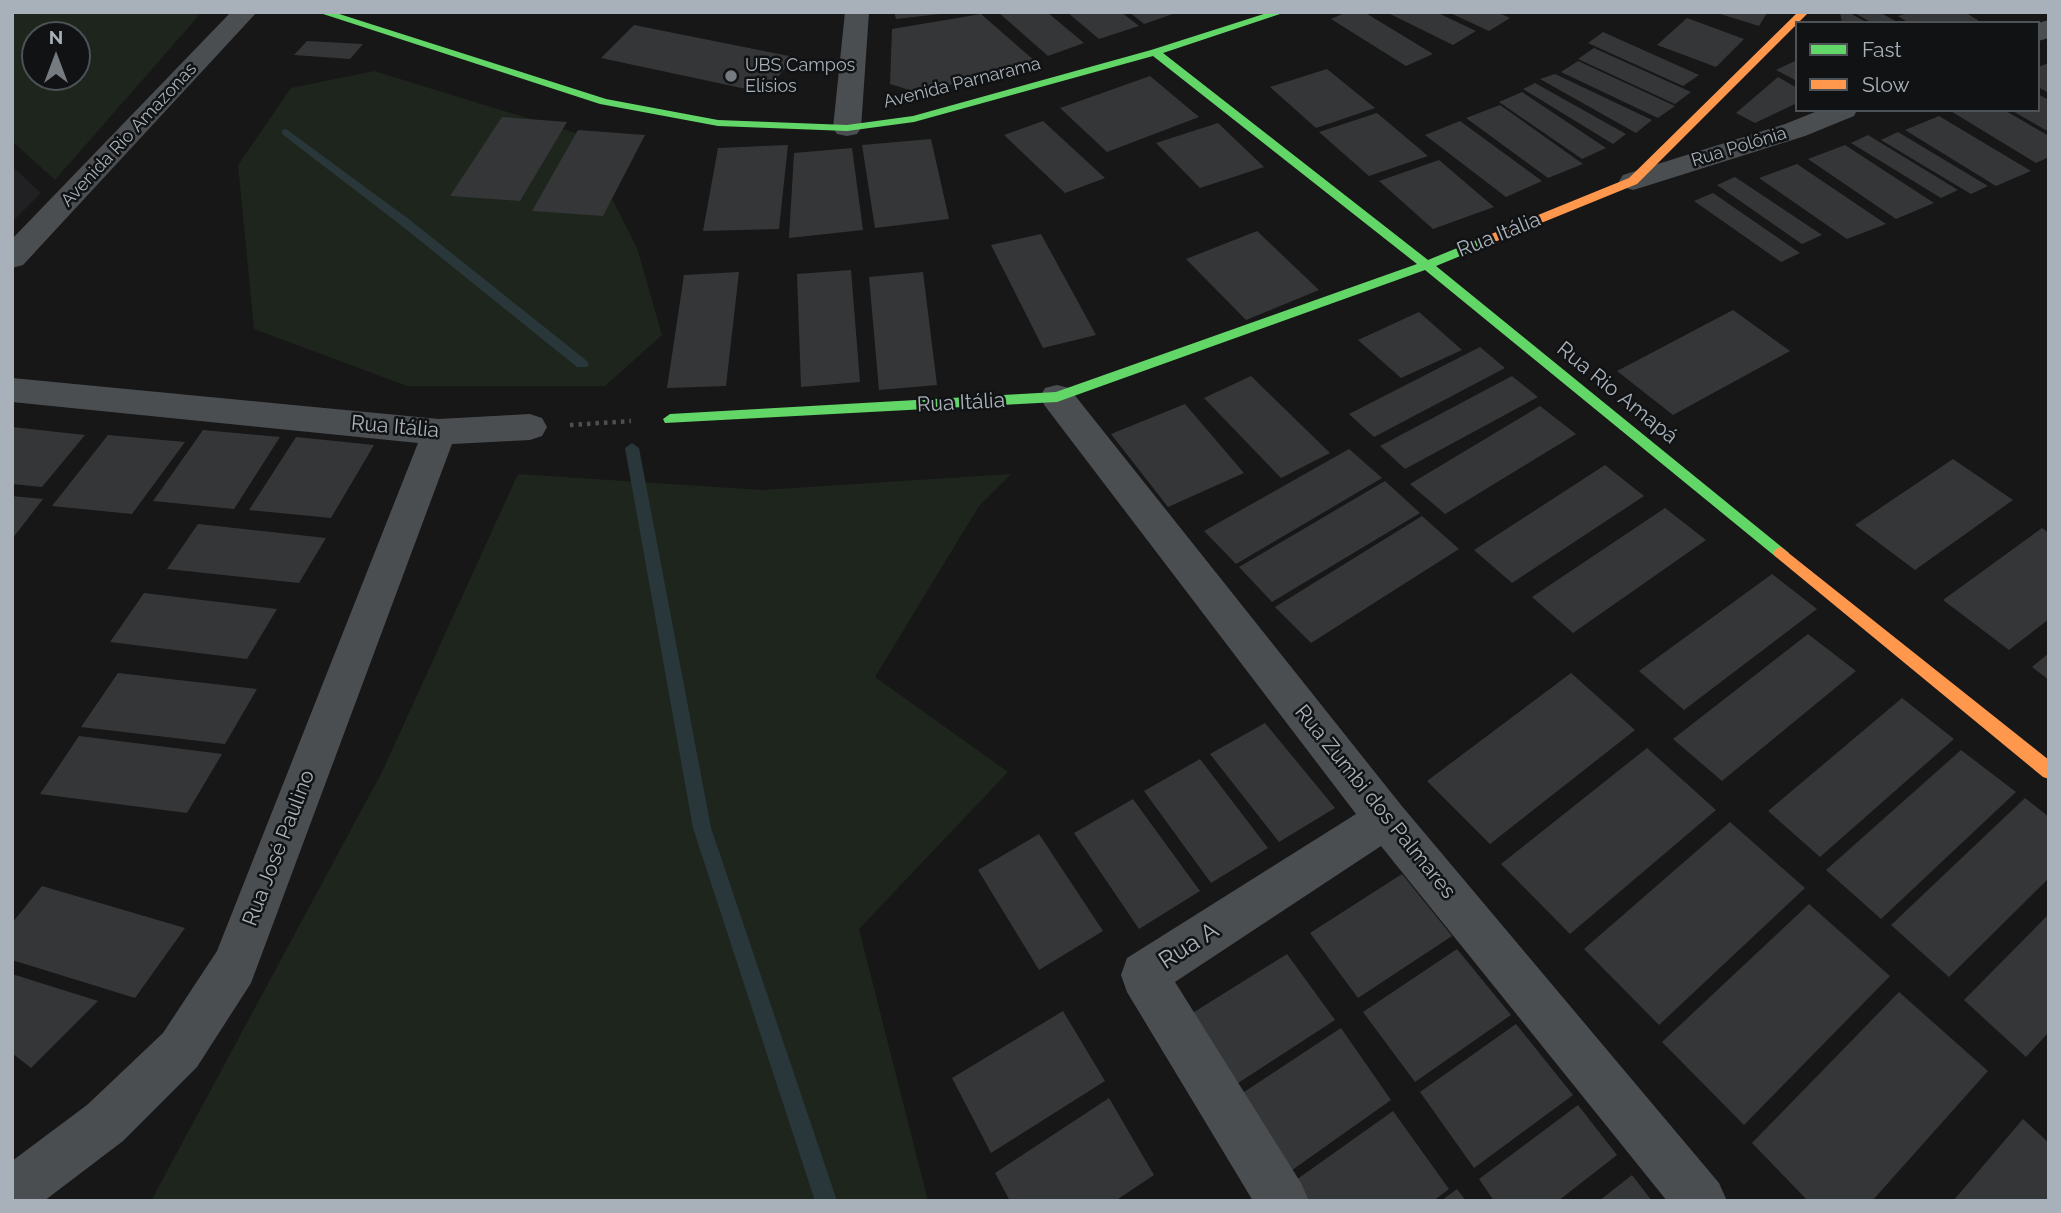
<!DOCTYPE html>
<meta charset="utf-8">
<style>
body{margin:0}
#map{position:relative;width:2061px;height:1213px;overflow:hidden;background:#171718;font-family:Raleway,sans-serif}
canvas{display:block}
.frame{position:absolute;inset:0;border:14px solid #a8b1b9;pointer-events:none}
.legend{position:absolute;left:1795px;top:21px;width:245px;height:91px;box-sizing:border-box;background:#111214;border:2px solid #4d5256;margin:0;padding:9px 12px;list-style:none;font-size:21px;color:#a8b1b9}
.legend li{display:flex;align-items:center;gap:14px;height:35px}
.legend b{width:35px;border:2px solid #4d5256}
.north{position:absolute;left:21px;top:21px;width:70px;height:70px;box-sizing:border-box;background:#111214;border:2px solid #4d5256;border-radius:50%;rotate:0deg;font-size:19px;font-weight:700;line-height:28px;text-align:center;color:#a8b1b9}
.north::after{content:'';display:block;margin:auto;width:24px;height:32px;background:#757b81;clip-path:polygon(50% 0,100% 100%,50% 72%,0 100%)}
</style>
<div id="map">
<canvas width="2061" height="1213"></canvas>
<div class="frame"></div>
<ul class="legend">
<li><b style="height:9px;background:#63d668"></b>Fast</li>
<li><b style="height:9px;background:#ff974d"></b>Slow</li>
</ul>
<div class="north">N</div>
</div>
<script>
const c = document.querySelector('canvas').getContext('2d');
c.lineJoin = 'round';
function fill(path, color) { c.fillStyle = color; c.fill(path, 'evenodd'); }
const shape = rows => new Path2D(rows.map(r => 'M' + r).join(''));
function stroke(path, color, width, dash) { c.strokeStyle = color; c.lineWidth = width; c.lineCap = dash ? 'butt' : 'round'; c.setLineDash(dash || []); c.stroke(path); }
function drawText(font, color, halo, rows, align = 'center') {
  c.font = font + ' Raleway,sans-serif'; c.lineWidth = 5; c.setLineDash([]); c.textBaseline = 'middle'; c.strokeStyle = halo; c.fillStyle = color; for (const [text, x, y, turn = 0] of rows) {
    c.save(); c.translate(x, y); c.rotate((+turn || 0) * Math.PI / 180); c.textAlign = isNaN(turn) ? turn : align; if (halo) c.strokeText(text, 0, 0); c.fillText(text, 0, 0); c.restore();
  }
}
fill(shape([
 [12,166,41,193,12,222]
]), '#212124');
fill(shape([
 [12,12,202,12,55,180,12,141],
 [35,35,77,35,77,77,35,77],
 [374,71,579,134,637,248,662,335,605,386,407,386,254,329,238,165,291,88],
 [518,474,762,490,1011,474,979,506,875,677,1008,772,859,929,928,1201,151,1201,382,772]
]), '#1e251d');
fill(shape([
 [286,129,410,220,587,361,589,364,587,367,577,367,402,226,282,134,282,130,286,129],
 [632,443,639,448,711,828,837,1201,815,1201,693,828,625,448,632,443]
]), '#29373a');
fill(shape([
 [894,12,939,12,940,14,896,19],
 [998,12,1047,12,1084,43,1048,56],
 [1067,12,1121,12,1139,26,1099,39],
 [1129,12,1176,12,1176,13,1144,24],
 [1347,12,1364,12,1433,54,1406,66,1331,19],
 [1386,12,1436,12,1476,31,1453,45],
 [1448,12,1497,12,1510,18,1489,31],
 [1765,12,1767,13,1759,26,1717,13],
 [1840,12,1848,12,1868,23,1842,23],
 [1853,12,1879,12,1899,23,1872,23],
 [1911,12,1965,12,1982,23,1909,23,1898,16],
 [981,14,1036,62,919,93,890,84,892,29],
 [1687,18,1744,39,1716,67,1657,45],
 [634,25,794,57,765,93,601,58],
 [1603,32,1699,75,1683,86,1588,43],
 [307,41,363,44,350,59,294,55],
 [1594,48,1691,92,1675,104,1578,59],
 [1797,60,1797,81,1776,70],
 [1578,61,1675,106,1658,118,1561,72],
 [2049,63,2049,93,2038,87,2038,67],
 [1327,69,1375,108,1316,128,1270,87],
 [1555,74,1652,120,1636,133,1540,79],
 [1150,76,1199,117,1107,152,1060,108],
 [1778,77,1797,88,1797,103,1755,123,1736,113],
 [1535,83,1626,134,1613,144,1523,89],
 [1522,92,1606,148,1582,159,1499,102],
 [2038,94,2049,100,2049,132,2011,110,2038,110],
 [1500,105,1583,164,1548,178,1466,118],
 [1949,110,2004,110,2049,136,2049,157,2036,163],
 [1377,113,1428,156,1369,176,1319,132],
 [1939,116,2031,171,1996,186,1905,130],
 [502,117,567,122,520,201,450,196],
 [1043,121,1105,178,1065,193,1004,135],
 [1460,121,1542,181,1506,197,1425,135],
 [1218,123,1264,167,1200,188,1156,143],
 [578,130,645,135,603,216,532,211],
 [1898,132,1988,186,1971,194,1881,140],
 [1868,135,1958,190,1941,198,1851,143],
 [931,139,949,219,875,228,862,145],
 [788,145,779,229,703,231,718,148],
 [1845,145,1934,203,1896,219,1808,159],
 [852,148,863,230,789,238,794,153],
 [1439,160,1494,207,1433,229,1379,181],
 [1797,164,1886,224,1847,239,1759,178],
 [1735,177,1822,235,1802,244,1717,185],
 [1713,193,1800,253,1781,262,1694,201],
 [1257,231,1319,290,1246,320,1186,259],
 [1041,234,1096,335,1043,348,991,245],
 [851,270,860,382,801,387,797,274],
 [739,272,726,386,667,388,684,275],
 [923,272,937,385,879,390,869,277],
 [1733,310,1790,351,1673,415,1617,371],
 [1419,312,1462,350,1401,378,1358,340],
 [1480,347,1505,368,1374,437,1349,414],
 [1251,376,1330,453,1281,478,1204,398],
 [1512,376,1538,397,1405,469,1380,446],
 [1185,404,1244,473,1168,507,1111,434],
 [1540,406,1576,434,1445,514,1410,484],
 [12,427,85,435,42,487,12,484],
 [203,430,280,437,234,509,153,501],
 [108,435,185,442,132,514,52,506],
 [296,437,374,445,331,518,249,510],
 [1349,449,1382,478,1236,564,1204,531],
 [1953,459,2013,500,1915,570,1855,525],
 [1605,465,1644,496,1512,583,1474,550],
 [1385,481,1420,513,1272,602,1239,567],
 [12,496,43,499,12,539],
 [1665,508,1706,540,1573,633,1532,597],
 [1422,516,1459,549,1311,643,1275,607],
 [198,524,326,538,299,583,167,569],
 [2042,528,2049,533,2049,619,2009,650,1943,600],
 [1772,574,1817,609,1684,710,1639,671],
 [144,593,277,609,247,659,110,642],
 [1808,634,1856,671,1722,781,1673,739],
 [2049,653,2049,680,2032,667],
 [118,673,257,689,225,744,81,727],
 [1571,673,1635,730,1490,844,1427,781],
 [1902,698,1954,739,1820,857,1768,811],
 [1265,723,1335,808,1279,842,1210,754],
 [79,736,222,754,187,813,40,794],
 [1647,748,1716,810,1570,934,1501,864],
 [1961,750,2016,792,1881,919,1826,870],
 [1200,759,1268,848,1211,883,1144,791],
 [2025,798,2049,817,2049,878,1949,977,1891,925],
 [1133,799,1200,891,1139,929,1074,833],
 [1730,822,1805,888,1659,1025,1584,949],
 [1039,834,1103,931,1039,970,978,870],
 [1402,874,1452,936,1358,998,1310,933],
 [42,886,185,928,135,998,12,960,12,923],
 [1809,904,1890,976,1744,1125,1662,1042],
 [2049,914,2049,1032,2026,1057,1964,1000],
 [1457,949,1511,1015,1415,1082,1363,1012],
 [1287,954,1335,1020,1232,1087,1186,1017],
 [12,974,98,1001,31,1068,12,1053],
 [1899,992,1988,1071,1872,1201,1808,1201,1752,1143],
 [1063,1011,1105,1081,991,1153,952,1078],
 [1516,1024,1573,1095,1474,1168,1420,1092],
 [1341,1028,1391,1100,1288,1173,1238,1096],
 [1109,1098,1154,1175,1115,1201,1010,1201,995,1173],
 [1578,1105,1617,1155,1558,1201,1494,1201,1479,1179],
 [1393,1111,1449,1189,1433,1201,1299,1201,1289,1185],
 [2023,1119,2049,1143,2049,1201,1953,1201],
 [1632,1175,1652,1201,1599,1201],
 [1457,1189,1466,1201,1441,1201]
]), '#353637');
stroke(shape([
 [570,425,631,421]
]), '#4d4f52', 4.5, [3.5, 5]);
fill(shape([
 [231,12,257,12,23,265,12,268,12,239,231,12],
 [845,12,869,12,861,128,857,134,847,136,837,134,833,128,845,12],
 [2049,20,2049,38,2038,41,2038,23,2049,20],
 [1820,110,1857,110,1854,116,1805,136,1643,187,1633,190,1623,187,1619,181,1623,175,1785,124,1820,110],
 [12,378,439,419,530,414,542,418,547,427,542,436,530,440,452,444,251,983,197,1067,123,1141,44,1201,12,1201,12,1161,87,1105,163,1033,217,951,418,443,12,402,12,378],
 [1057,385,1069,388,1401,805,1719,1183,1727,1201,1667,1201,1381,846,1175,982,1301,1183,1309,1201,1253,1201,1127,992,1121,975,1127,958,1356,814,1045,406,1040,397,1045,388,1057,385]
]), '#4b4e51');
fill(shape([
 [317,12,333,12,606,99,718,120,847,125,913,116,1151,50,1270,12,1286,12,1163,53,1428,260,1484,237,1492,237,1492,243,1436,266,1789,553,1786,557,1781,559,1776,557,1425,270,1057,402,665,423,663,419,670,414,1056,392,1417,264,1153,56,914,122,847,131,718,126,600,104,317,12]
]), '#63d668');
fill(shape([
 [1798,12,1809,12,1637,184,1492,243,1484,243,1484,237,1629,178,1798,12],
 [1781,547,2049,760,2049,779,2043,777,1776,557,1773,553,1776,549,1781,547]
]), '#ff974d');
for (const [x, y, r, color] of [
 [731,76,7,"#757b81"]
]) { const dot = new Path2D(); dot.arc(x, y, r, 0, 2 * Math.PI); c.fillStyle = color; c.fill(dot); stroke(dot, '#111214', 2.5); }
drawText('18px', '#a8b1b9', '#111214', [
 ["UBS Campos",745,66],
 ["Elísios",745,87]
], 'left');
drawText('18px', '#a8b1b9', '#111214', [
 ["Avenida Parnarama",962,83,-14],
 ["Avenida Rio Amazonas",129,135,-47],
 ["Rua Polônia",1739,147,-17]
]);
drawText('21px', '#a8b1b9', '#111214', [
 ["Rua Itália",1499,235,-22],
 ["Rua Rio Amapá",1617,393,39],
 ["Rua Itália",961,403,-3],
 ["Rua Itália",395,427,5],
 ["Rua Zumbi dos Palmares",1375,802,51],
 ["Rua José Paulino",279,848,-69]
]);
drawText('24px', '#a8b1b9', '#111214', [
 ["Rua A",1189,946,-33]
]);
</script>
